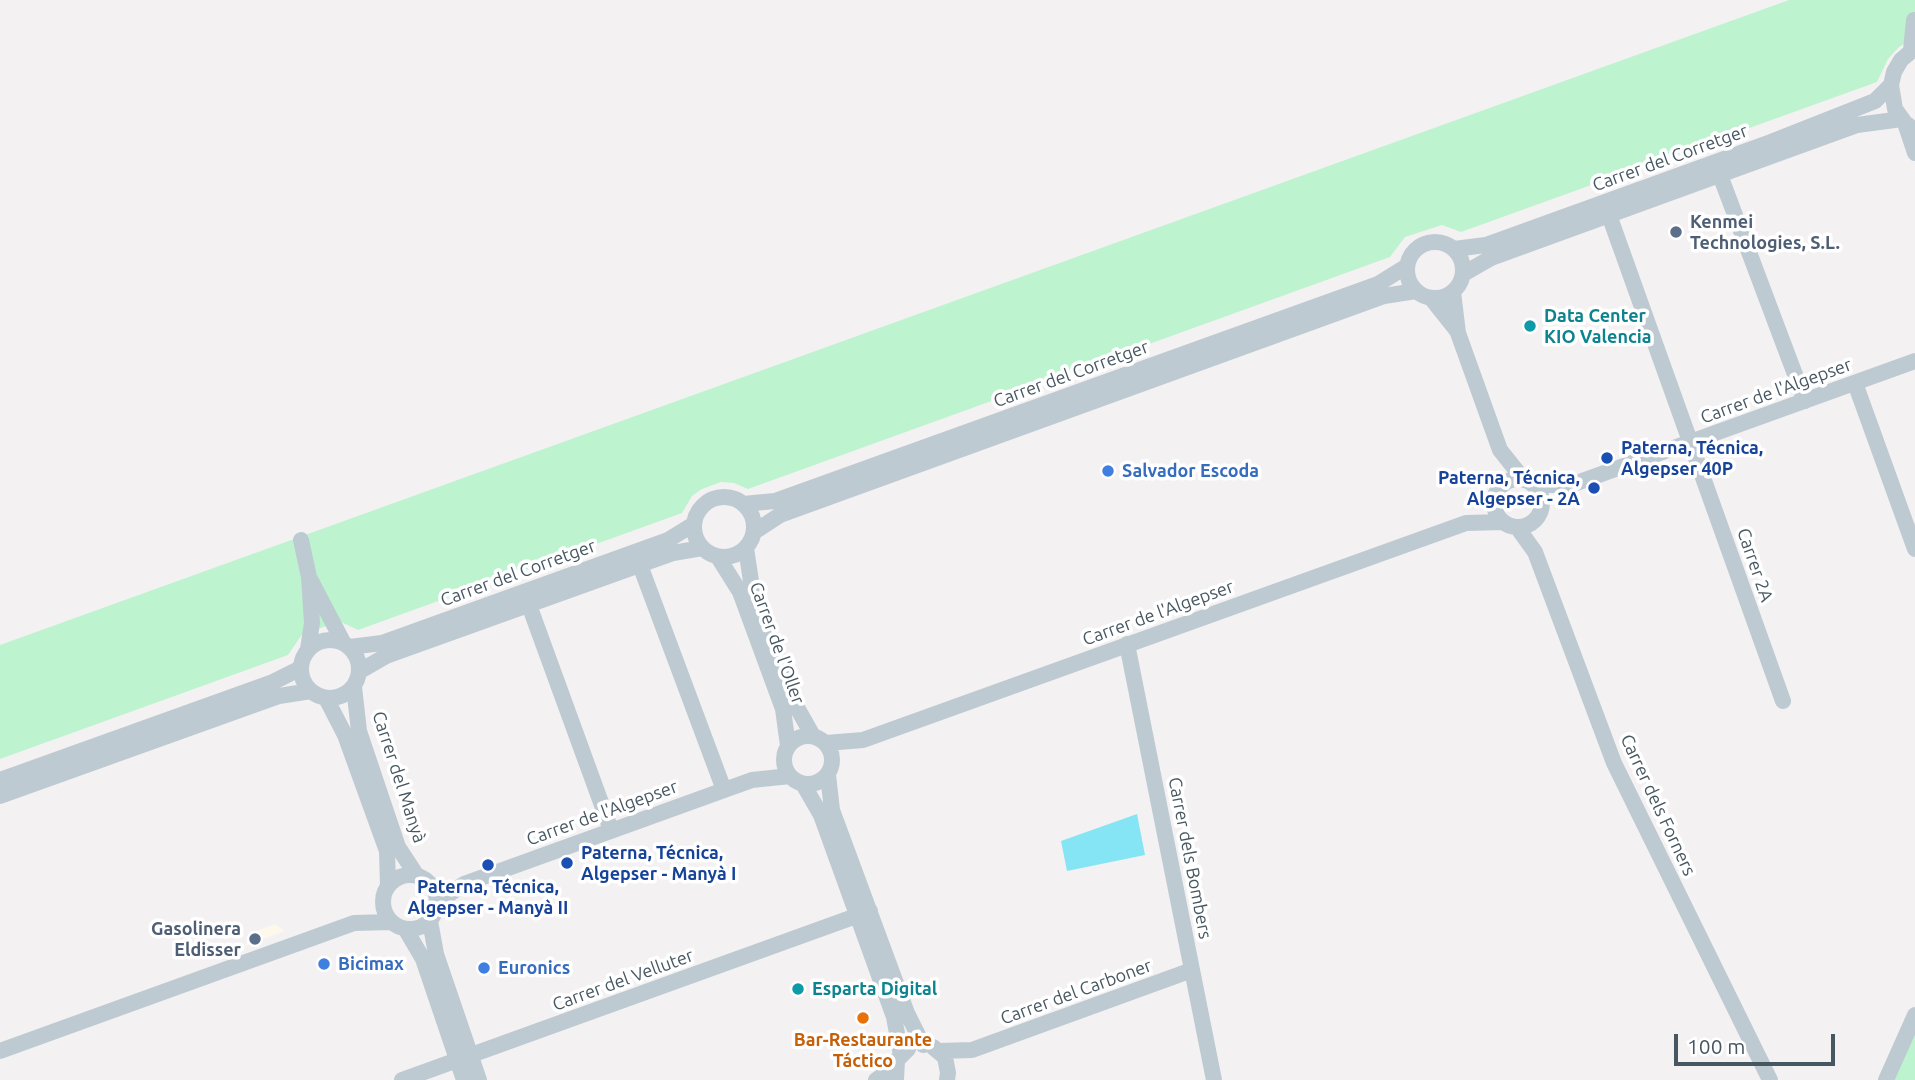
<!DOCTYPE html>
<meta charset="utf-8">
<style>
body{margin:0}
#map{position:relative;width:1915px;height:1080px;overflow:hidden;background:#f4f1f2;font-family:Ubuntu,sans-serif}
canvas{display:block}
.scale{position:absolute;left:1674px;top:1034px;width:161px;height:32px;box-sizing:border-box;border:4px solid #475761;border-top:0;padding-left:9px;font-size:21px;line-height:24px;white-space:nowrap;color:#475761;-webkit-text-stroke:5px #fff;paint-order:stroke}
</style>
<div id="map">
<canvas width="1915" height="1080"></canvas>
<div class="scale">100 m</div>
</div>
<script>
const c = document.querySelector('canvas').getContext('2d');
c.lineJoin = 'round';
function fill(path, color) { c.fillStyle = color; c.fill(path, 'evenodd'); }
const shape = rows => new Path2D(rows.map(r => 'M' + r).join(''));
function stroke(path, color, width, dash) { c.strokeStyle = color; c.lineWidth = width; c.lineCap = dash ? 'butt' : 'round'; c.setLineDash(dash || []); c.stroke(path); }
function drawText(font, color, halo, rows, align = 'center') {
  c.font = font + ' Ubuntu,sans-serif'; c.lineWidth = 7; c.setLineDash([]); c.textBaseline = 'middle'; c.strokeStyle = halo; c.fillStyle = color; for (const [text, x, y, turn = 0] of rows) {
    c.save(); c.translate(x, y); c.rotate((+turn || 0) * Math.PI / 180); c.textAlign = isNaN(turn) ? turn : align; if (halo) c.strokeText(text, 0, 0); c.fillText(text, 0, 0); c.restore();
  }
}
fill(shape([
 [275,924,285,931,245,946,251,933]
]), '#fef7eb');
fill(shape([
 [1789,0,1915,0,1915,37,1899,47,1888,59,1877,82,1461,232,1442,225,1405,237,1390,257,748,489,734,483,721,482,702,489,692,496,682,513,358,630,341,622,303,633,288,655,0,759,0,645],
 [1915,1032,1915,1080,1894,1080]
]), '#bdf4cf');
fill(shape([
 [1137,814,1145,855,1067,871,1061,841]
]), '#86e5f5');
stroke(shape([
 [1915,48,1901,60,1894,72,1891,85,1895,109,1905,123,1915,130],
 [1911,50,1914,20],
 [1905,123,1915,153],
 [1720,175,1805,401],
 [1609,215,1783,701],
 '1407 270a28 28 0 1 1 56 0a28 28 0 1 1-56 0Z',
 [1454,249,1486,245,1771,142,1875,101,1891,85],
 [1463,274,1491,258,1857,125,1902,119],
 [1453,292,1458,333,1500,450,1524,480],
 [1431,298,1458,332],
 [1855,383,1915,549],
 '1494 503a24 24 0 1 1 48 0a24 24 0 1 1-48 0Z',
 [1533,485,1571,485,1915,361],
 '694 527a30 30 0 1 1 60 0a30 30 0 1 1-60 0Z',
 [743,504,775,501,1378,284,1407,266],
 [1517,527,1535,552,1614,763,1770,1080],
 [754,532,780,515,1384,296,1416,291],
 [301,540,309,577,312,623,308,649],
 [746,548,752,588,795,704,813,736],
 [718,557,740,592,783,709,788,746],
 [640,565,724,790],
 [310,579,343,642],
 [529,605,611,830],
 '301 669a29 29 0 1 1 58 0a29 29 0 1 1-58 0Z',
 [1127,644,1214,1080],
 [350,647,382,643,668,540,694,524],
 [360,671,386,656,673,553,702,548],
 [354,687,359,731,398,847,417,876],
 [326,698,345,735,387,851,388,886],
 '784 760a24 24 0 1 1 48 0a24 24 0 1 1-48 0Z',
 [826,743,863,740,1466,523,1503,522],
 [828,775,832,810,907,1013,923,1045],
 [0,780,273,682,301,668],
 [803,784,821,815,894,1017,901,1055],
 [0,796,279,696,311,691],
 '383 902a27 27 0 1 1 54 0a27 27 0 1 1-54 0Z',
 [437,903,464,884,752,780,790,776],
 [430,921,436,954,479,1080],
 [406,930,423,959,464,1080],
 [933,1047,945,1057,948,1073,947,1080],
 [0,1051,354,923,391,922],
 [939,1051,972,1050,1192,970],
 [402,1080,870,911],
 [876,1080,895,1067],
 [896,1080,897,1060,908,1049],
 [1886,1080,1915,1015]
]), '#becad2', 16);
for (const [x, y, r, color] of [
 [1676,232,7,"#5c6f8a"],
 [1530,326,7,"#0f9aa8"],
 [1607,458,7,"#1a4fb4"],
 [1108,471,7,"#3f7fe0"],
 [1594,488,7,"#1a4fb4"],
 [567,863,7,"#1a4fb4"],
 [488,865,7,"#1a4fb4"],
 [255,939,7,"#5c6f8a"],
 [324,964,7,"#3f7fe0"],
 [484,968,7,"#3f7fe0"],
 [798,989,7,"#0f9aa8"],
 [863,1018,7,"#e8710a"]
]) { const dot = new Path2D(); dot.arc(x, y, r, 0, 2 * Math.PI); c.fillStyle = color; c.fill(dot); stroke(dot, '#fff', 2.5); }
drawText('18px', '#475761', '#fff', [
 ["Carrer del Corretger",1670,158,-20],
 ["Carrer del Corretger",1071,374,-20],
 ["Carrer de l'Algepser",1776,391,-20],
 ["Carrer 2A",1755,565,71],
 ["Carrer del Corretger",518,573,-20],
 ["Carrer de l'Algepser",1158,613,-20],
 ["Carrer de l'Oller",777,643,70],
 ["Carrer del Manyà",399,777,72],
 ["Carrer dels Forners",1658,805,65],
 ["Carrer de l'Algepser",602,813,-20],
 ["Carrer dels Bombers",1190,858,79],
 ["Carrer del Velluter",623,980,-20],
 ["Carrer del Carboner",1076,992,-20]
]);
drawText('bold 18px', '#4e5e75', '#fff', [
 ["Kenmei",1690,222],
 ["Technologies, S.L.",1690,243],
 ["Gasolinera",241,929,"right"],
 ["Eldisser",241,950,"right"]
], 'left');
drawText('bold 18px', '#0d838f', '#fff', [
 ["Data Center",1544,316],
 ["KIO Valencia",1544,337],
 ["Esparta Digital",812,989]
], 'left');
drawText('bold 18px', '#164399', '#fff', [
 ["Paterna, Técnica,",1621,448],
 ["Algepser 40P",1621,469],
 ["Paterna, Técnica,",1580,478,"right"],
 ["Algepser - 2A",1580,499,"right"],
 ["Paterna, Técnica,",581,853],
 ["Algepser - Manyà I",581,874],
 ["Paterna, Técnica,",488,887,"center"],
 ["Algepser - Manyà II",488,908,"center"]
], 'left');
drawText('bold 18px', '#366cbe', '#fff', [
 ["Salvador Escoda",1122,471],
 ["Bicimax",338,964],
 ["Euronics",498,968]
], 'left');
drawText('bold 18px', '#c56008', '#fff', [
 ["Bar-Restaurante",863,1040],
 ["Táctico",863,1061]
]);
</script>
